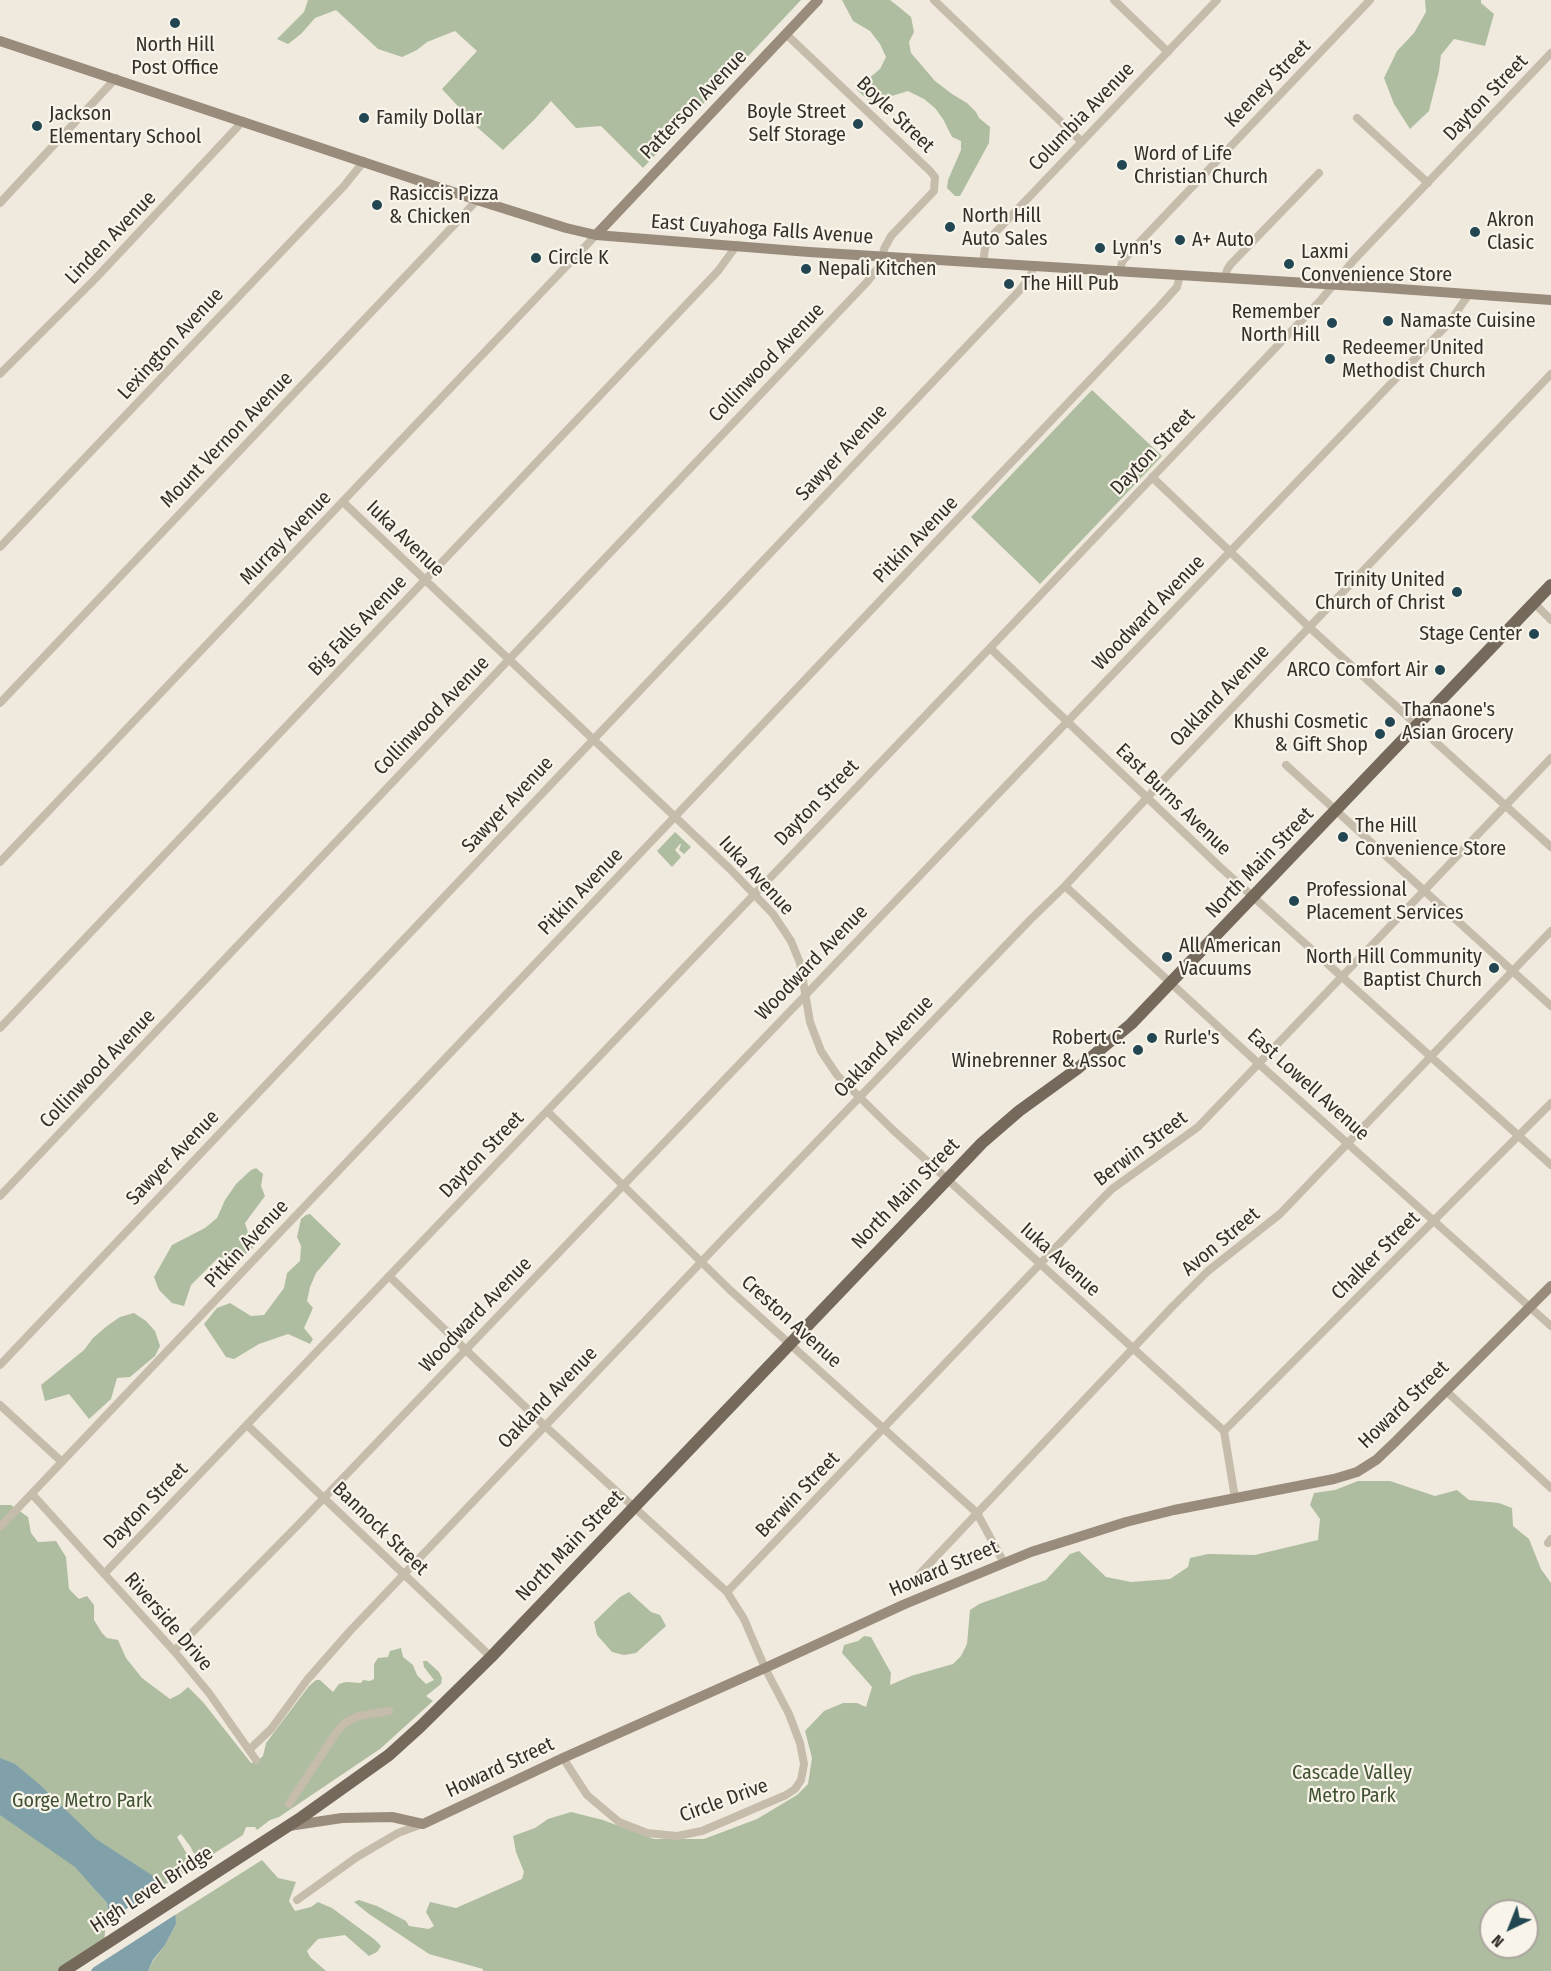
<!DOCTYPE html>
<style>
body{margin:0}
#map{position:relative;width:1551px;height:1971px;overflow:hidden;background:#f0eade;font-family:"Fira Sans Condensed",sans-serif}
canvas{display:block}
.north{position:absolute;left:1479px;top:1899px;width:60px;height:60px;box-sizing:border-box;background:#f8f4ea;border:2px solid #aaa59d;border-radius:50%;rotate:223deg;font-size:16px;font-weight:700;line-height:24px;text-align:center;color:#352f29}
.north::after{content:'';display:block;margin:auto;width:21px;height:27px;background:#234752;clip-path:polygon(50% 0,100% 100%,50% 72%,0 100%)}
</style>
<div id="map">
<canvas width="1551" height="1971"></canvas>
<div class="north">N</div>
</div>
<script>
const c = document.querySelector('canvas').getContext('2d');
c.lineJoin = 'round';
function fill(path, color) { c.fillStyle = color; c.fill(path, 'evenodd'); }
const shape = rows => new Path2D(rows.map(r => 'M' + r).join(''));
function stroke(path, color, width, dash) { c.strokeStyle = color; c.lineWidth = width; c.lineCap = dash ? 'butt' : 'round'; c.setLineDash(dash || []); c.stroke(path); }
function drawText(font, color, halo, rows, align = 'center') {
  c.font = font + ' "Fira Sans Condensed",sans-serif'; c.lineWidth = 4.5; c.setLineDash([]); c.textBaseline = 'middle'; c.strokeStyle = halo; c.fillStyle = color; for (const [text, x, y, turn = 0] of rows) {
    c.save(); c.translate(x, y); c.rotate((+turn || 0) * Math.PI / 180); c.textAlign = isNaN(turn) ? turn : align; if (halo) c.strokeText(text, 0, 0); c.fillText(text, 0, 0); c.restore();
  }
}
fill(shape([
 [308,0,801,0,643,168,601,126,576,128,551,101,535,119,503,150,478,128,442,89,477,51,455,31,427,42,417,50,402,57,378,49,336,10,315,18,301,34,288,44,277,39,304,12],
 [842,0,890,0,899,7,911,17,914,32,909,42,911,53,935,81,952,94,967,103,976,112,979,118,990,127,989,143,960,196,955,196,947,188,948,180,961,150,961,141,952,137,943,119,935,108,924,99,908,91,882,99,868,100,856,89,880,69,886,57,880,44,870,31,853,21],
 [1425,0,1481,0,1481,3,1494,14,1485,46,1454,39,1441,55,1439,71,1429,111,1410,129,1394,104,1384,78,1397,51,1414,33,1426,12],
 [1092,390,1162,456,1040,584,971,517],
 [675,832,691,847,684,854,679,850,681,844,680,844,675,850,681,857,672,867,657,851],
 [256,1168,263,1174,261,1186,265,1196,245,1223,253,1248,244,1255,232,1259,219,1257,191,1285,184,1306,172,1303,159,1290,154,1277,172,1245,205,1228,217,1218,225,1200,236,1184,251,1170],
 [310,1214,341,1244,316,1273,310,1287,307,1301,313,1308,304,1328,313,1339,310,1344,288,1334,259,1344,234,1359,226,1357,204,1324,217,1308,230,1303,251,1316,264,1315,284,1288,287,1273,300,1261,301,1246,297,1237,301,1219,306,1215],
 [134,1313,146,1321,155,1331,160,1346,155,1356,130,1377,117,1378,111,1399,89,1419,69,1394,45,1401,41,1385,84,1350,93,1338,107,1326,120,1317],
 [1358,1481,1390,1481,1435,1496,1457,1490,1469,1500,1499,1503,1512,1508,1513,1526,1529,1539,1541,1569,1551,1583,1551,1971,483,1971,483,1969,429,1954,369,1914,354,1902,359,1900,377,1906,406,1921,409,1926,429,1929,434,1926,426,1912,430,1902,456,1908,522,1879,524,1872,516,1852,513,1836,535,1828,548,1819,571,1812,603,1820,654,1839,704,1839,757,1819,797,1795,808,1784,812,1758,805,1731,824,1711,843,1703,857,1703,866,1707,872,1687,842,1653,844,1645,858,1641,864,1636,871,1637,891,1673,890,1685,911,1676,953,1664,961,1656,967,1644,970,1610,979,1604,1046,1580,1070,1554,1079,1551,1106,1577,1131,1582,1170,1579,1188,1567,1190,1558,1208,1554,1255,1555,1318,1540,1320,1519,1310,1505,1314,1493,1335,1490],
 [1491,1911,1527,1911,1527,1947,1491,1947],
 [0,1505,11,1505,28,1517,31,1533,38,1542,56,1541,66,1557,69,1589,79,1599,87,1596,94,1605,94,1620,102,1633,107,1638,118,1640,126,1658,142,1678,170,1699,180,1694,188,1687,203,1702,251,1763,256,1762,263,1756,266,1743,309,1686,316,1680,320,1680,333,1692,339,1684,346,1682,361,1683,363,1680,370,1681,374,1679,374,1664,378,1658,388,1657,390,1651,401,1648,403,1657,413,1665,417,1675,426,1684,434,1680,424,1667,423,1661,427,1661,439,1672,442,1678,441,1684,426,1696,433,1701,380,1749,279,1817,270,1820,257,1830,255,1827,246,1827,243,1835,199,1863,190,1846,181,1834,177,1837,194,1866,165,1885,98,1893,107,1903,110,1924,107,1944,64,1971,0,1971],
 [629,1592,651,1612,660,1615,666,1626,636,1653,624,1655,612,1652,597,1635,594,1622,620,1597],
 [262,1860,278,1878,296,1882,289,1901,295,1911,311,1907,318,1902,332,1908,374,1939,381,1946,377,1952,369,1956,345,1935,318,1939,307,1951,310,1957,326,1971,148,1971,153,1961,165,1945,176,1924,175,1915]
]), '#aebd9f');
fill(shape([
 [0,1758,15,1764,39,1784,96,1839,164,1883,175,1906,176,1924,165,1945,153,1960,148,1971,91,1971,107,1944,110,1924,107,1903,75,1867,0,1815]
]), '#80a1aa');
fill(shape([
 [167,1883,178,1905,178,1913,88,1971,104,1943,106,1922]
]), '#f0eade');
stroke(shape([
 [934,0,1082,142],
 [1114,0,1168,52],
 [1357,118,1428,183],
 [0,203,116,78],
 [983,264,985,248,992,236,1217,0],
 [1120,272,1122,262,1135,247,1370,0],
 [1225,278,1227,270,1230,265,1319,173],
 [0,374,96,278,243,121],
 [1152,477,1309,627,1551,847],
 [343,502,730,869,773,914,791,941,800,963,810,1022,821,1051,837,1075,892,1129,1224,1431,1235,1498],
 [0,547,344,186,364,161],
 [1534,603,1551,620],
 [990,648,1220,867,1551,1165],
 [0,703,455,224,477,200],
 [1286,765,1551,1006],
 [0,862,596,235],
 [1065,886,1259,1064,1551,1326],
 [0,1028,718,271,737,245],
 [547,1111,730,1290,977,1513,1004,1563],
 [0,1196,867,282,881,264,884,249,891,236,934,191,935,177,930,171,786,34],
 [389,1276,545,1426,727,1592,744,1619,765,1668,789,1714,800,1743,804,1764,801,1780,795,1789,786,1795,702,1831,677,1836,647,1833,619,1822,587,1795,563,1758],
 [0,1365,1019,291,1030,277,1034,266],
 [1446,1391,1551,1488],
 [0,1405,62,1462],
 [247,1425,491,1657],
 [1224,1431,1551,1103],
 [32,1494,174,1651,209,1693,256,1760],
 [0,1527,1160,306,1177,287,1180,275],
 [1548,1543,1551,1539],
 [104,1574,990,648,1320,301,1353,261,1551,53],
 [914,1580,1173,1306,1208,1271,1280,1214,1551,931],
 [727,1592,1102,1199,1112,1189,1198,1127,1551,758],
 [174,1651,299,1524,1426,347,1449,323,1469,294],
 [249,1750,271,1729,307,1680,350,1631,725,1237,1031,919,1065,886,1171,772,1551,374],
 [289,1804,336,1733,345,1723,358,1716,389,1711],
 [297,1900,357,1857,398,1833,422,1824]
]), '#c6bcab', 8);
stroke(shape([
 [0,41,477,200,566,228,596,235,809,252,1372,287,1551,300],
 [596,235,818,0],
 [289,1826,342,1818,392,1817,423,1824,563,1758,765,1668,905,1604,1031,1552,1126,1522,1174,1510,1334,1479,1357,1472,1376,1460,1396,1441,1551,1286]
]), '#9a8c7c', 10);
stroke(shape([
 [64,1971,302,1817,389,1755,421,1726,491,1657,982,1143,1019,1111,1077,1069,1131,1024,1551,585]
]), '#75695c', 12);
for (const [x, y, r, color] of [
 [175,23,6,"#234752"],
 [364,118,6,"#234752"],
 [858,124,6,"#234752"],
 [37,126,6,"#234752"],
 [1122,165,6,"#234752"],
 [377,205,6,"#234752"],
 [950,227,6,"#234752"],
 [1475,232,6,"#234752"],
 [1180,240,6,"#234752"],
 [1100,248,6,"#234752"],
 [536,258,6,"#234752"],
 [1289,264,6,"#234752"],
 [806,269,6,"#234752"],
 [1009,284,6,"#234752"],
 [1388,321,6,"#234752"],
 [1332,323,6,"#234752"],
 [1330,359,6,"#234752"],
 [1457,592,6,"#234752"],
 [1534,634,6,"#234752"],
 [1440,670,6,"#234752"],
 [1390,722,6,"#234752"],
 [1380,734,6,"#234752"],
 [1343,837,6,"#234752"],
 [1294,901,6,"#234752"],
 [1167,957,6,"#234752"],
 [1494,968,6,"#234752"],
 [1152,1038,6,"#234752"],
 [1138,1050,6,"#234752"]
]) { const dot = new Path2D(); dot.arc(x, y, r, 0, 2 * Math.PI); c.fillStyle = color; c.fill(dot); stroke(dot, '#f8f4ea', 2); }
drawText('20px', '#352f29', '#f8f4ea', [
 ["North Hill",175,45,"center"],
 ["Post Office",175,68,"center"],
 ["Boyle Street",846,112,"right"],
 ["Self Storage",846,135,"right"],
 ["Jackson",49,114],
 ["Elementary School",49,137],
 ["Family Dollar",376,118],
 ["Word of Life",1134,154],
 ["Christian Church",1134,177],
 ["Rasiccis Pizza",389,194],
 ["& Chicken",389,217],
 ["North Hill",962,216],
 ["Auto Sales",962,239],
 ["Akron",1487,220],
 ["Clasic",1487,243],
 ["A+ Auto",1192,240],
 ["Lynn's",1112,248],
 ["Laxmi",1301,252],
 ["Convenience Store",1301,275],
 ["Circle K",548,258],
 ["Nepali Kitchen",818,269],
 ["The Hill Pub",1021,284],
 ["Remember",1320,312,"right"],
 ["North Hill",1320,335,"right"],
 ["Namaste Cuisine",1400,321],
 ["Redeemer United",1342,348],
 ["Methodist Church",1342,371],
 ["Trinity United",1445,580,"right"],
 ["Church of Christ",1445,603,"right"],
 ["Stage Center",1522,634,"right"],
 ["ARCO Comfort Air",1428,670,"right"],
 ["Thanaone's",1402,710],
 ["Asian Grocery",1402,733],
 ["Khushi Cosmetic",1368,722,"right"],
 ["& Gift Shop",1368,745,"right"],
 ["The Hill",1355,826],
 ["Convenience Store",1355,849],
 ["Professional",1306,890],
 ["Placement Services",1306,913],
 ["All American",1179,946],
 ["Vacuums",1179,969],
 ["North Hill Community",1482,957,"right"],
 ["Baptist Church",1482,980,"right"],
 ["Robert C.",1126,1038,"right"],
 ["Winebrenner & Assoc",1126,1061,"right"],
 ["Rurle's",1164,1038]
], 'left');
drawText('20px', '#352f29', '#f8f4ea', [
 ["Keeney Street",1268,84,-46],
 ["Dayton Street",1486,98,-46],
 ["Patterson Avenue",694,105,-46],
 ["Boyle Street",895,115,44],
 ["Columbia Avenue",1082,117,-46],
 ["East Cuyahoga Falls Avenue",762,230,4],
 ["Linden Avenue",111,238,-46],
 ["Lexington Avenue",171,344,-47],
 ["Collinwood Avenue",767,363,-46],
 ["Mount Vernon Avenue",227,440,-46],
 ["Dayton Street",1153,452,-46],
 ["Sawyer Avenue",842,453,-47],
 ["Murray Avenue",286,538,-46],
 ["Iuka Avenue",405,539,44],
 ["Pitkin Avenue",916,540,-46],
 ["Woodward Avenue",1149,613,-46],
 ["Big Falls Avenue",358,626,-46],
 ["Oakland Avenue",1220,696,-46],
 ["Collinwood Avenue",432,716,-46],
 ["East Burns Avenue",1173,800,44],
 ["Dayton Street",817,803,-46],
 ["Sawyer Avenue",508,805,-47],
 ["North Main Street",1260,863,-46],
 ["Iuka Avenue",756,876,47],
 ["Pitkin Avenue",581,892,-46],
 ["Woodward Avenue",812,963,-46],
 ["Oakland Avenue",884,1047,-46],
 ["Collinwood Avenue",98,1069,-46],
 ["East Lowell Avenue",1308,1085,42],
 ["Berwin Street",1141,1149,-37],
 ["Dayton Street",482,1155,-46],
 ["Sawyer Avenue",173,1158,-46],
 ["North Main Street",906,1194,-46],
 ["Avon Street",1221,1242,-40],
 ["Pitkin Avenue",247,1244,-47],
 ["Chalker Street",1376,1256,-45],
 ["Iuka Avenue",1060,1260,42],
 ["Woodward Avenue",476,1315,-46],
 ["Creston Avenue",791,1322,42],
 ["Oakland Avenue",548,1398,-46],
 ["Howard Street",1404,1405,-44],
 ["Berwin Street",798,1495,-46],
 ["Dayton Street",146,1506,-46],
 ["Bannock Street",380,1529,44],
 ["North Main Street",570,1546,-46],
 ["Howard Street",944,1569,-23],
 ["Riverside Drive",168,1622,49],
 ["Howard Street",500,1768,-25],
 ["Circle Drive",724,1801,-20],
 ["High Level Bridge",152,1890,-33]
]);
drawText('20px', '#3f5130', '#f8f4ea', [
 ["Cascade Valley",1352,1773],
 ["Metro Park",1352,1796],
 ["Gorge Metro Park",82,1801]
]);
</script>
